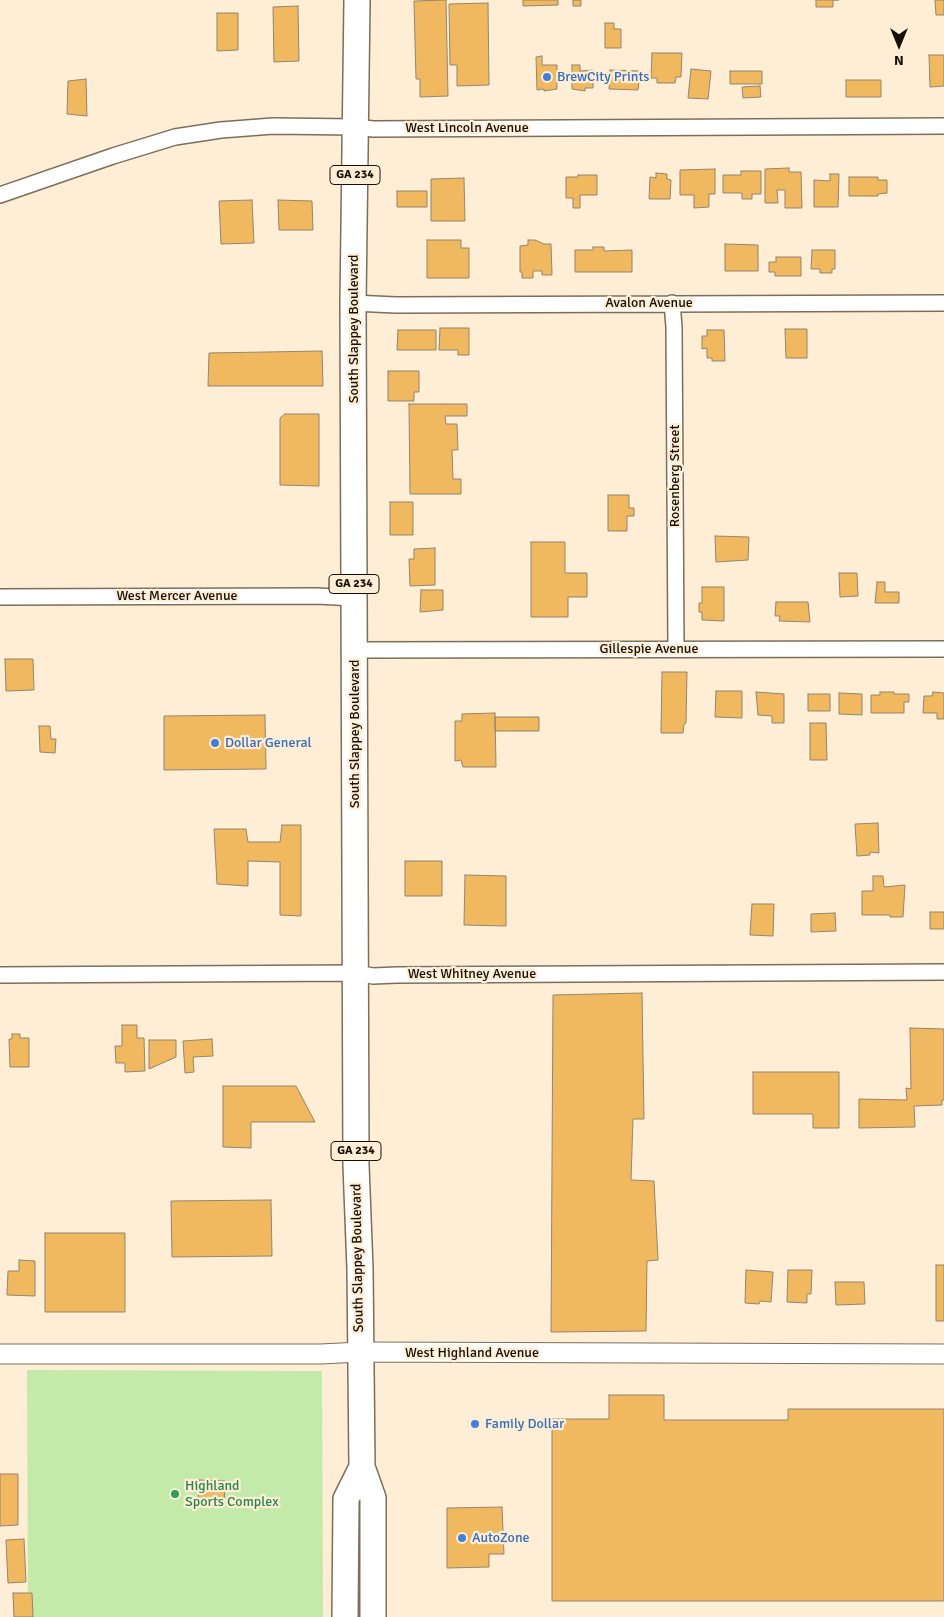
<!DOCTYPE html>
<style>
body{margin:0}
#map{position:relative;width:944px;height:1617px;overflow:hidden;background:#ffeed6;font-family:Signika,sans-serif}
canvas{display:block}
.north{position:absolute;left:874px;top:20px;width:50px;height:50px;-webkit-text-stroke:4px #ffeed6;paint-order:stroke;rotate:180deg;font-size:14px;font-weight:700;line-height:20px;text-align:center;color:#161008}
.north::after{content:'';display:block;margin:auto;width:18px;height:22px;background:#161008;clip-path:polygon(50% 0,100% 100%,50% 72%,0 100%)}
</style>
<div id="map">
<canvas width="944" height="1617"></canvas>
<div class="north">N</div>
</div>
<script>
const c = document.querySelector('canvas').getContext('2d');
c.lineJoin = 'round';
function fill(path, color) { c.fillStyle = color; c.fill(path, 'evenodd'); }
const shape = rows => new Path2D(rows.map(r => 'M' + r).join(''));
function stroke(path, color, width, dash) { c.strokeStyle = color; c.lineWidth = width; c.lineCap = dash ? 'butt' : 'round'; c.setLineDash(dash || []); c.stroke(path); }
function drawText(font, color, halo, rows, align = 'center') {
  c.font = font + ' Signika,sans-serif'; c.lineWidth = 4.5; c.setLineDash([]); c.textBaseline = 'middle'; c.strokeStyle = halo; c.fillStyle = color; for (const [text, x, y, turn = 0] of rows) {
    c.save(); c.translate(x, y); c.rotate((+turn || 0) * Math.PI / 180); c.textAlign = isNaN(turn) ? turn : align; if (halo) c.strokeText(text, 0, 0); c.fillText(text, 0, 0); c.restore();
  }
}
fill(shape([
 [27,1370,322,1371,323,1617,28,1617]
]), '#c3eaa9');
const building = shape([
 [446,0,448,96,420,97,420,79,416,79,414,1,446,0],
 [523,0,558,0,558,5,523,6,523,0],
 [573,0,581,0,581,6,573,6,573,0],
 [816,0,839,0,833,0,833,7,816,7,816,0],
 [935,0,944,0,944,15,936,15,935,0],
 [488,3,489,85,457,86,457,65,450,65,449,4,488,3],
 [298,6,299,61,274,62,273,7,298,6],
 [217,13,238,13,238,50,217,51,217,13],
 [605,23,614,23,614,29,621,29,621,48,605,48,605,23],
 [652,53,682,53,681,77,676,77,675,83,657,83,657,78,651,78,652,53],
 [929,55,944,55,944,86,930,87,929,55],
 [542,56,542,65,557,65,557,89,544,91,544,89,537,90,536,57,542,56],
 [572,65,580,65,580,71,593,70,593,88,585,88,585,91,572,89,572,65],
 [691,69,711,71,708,99,688,98,691,69],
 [610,70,640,71,638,90,609,89,610,70],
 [730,71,762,71,762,84,730,84,730,71],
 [86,79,87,116,67,114,68,81,86,79],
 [846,80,881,80,881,97,846,97,846,80],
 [760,86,761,97,743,98,742,87,760,86],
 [789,168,789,172,801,172,802,208,785,208,785,190,777,190,778,203,765,203,765,169,789,168],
 [715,169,715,194,709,194,709,207,694,208,694,195,680,195,680,170,715,169],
 [741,171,761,171,761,194,752,194,752,199,742,199,742,193,723,193,723,175,741,175,741,171],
 [656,173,667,174,667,179,671,180,670,199,649,199,650,177,656,178,656,173],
 [830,174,839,174,838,207,814,207,814,180,830,181,830,174],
 [578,175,597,175,597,195,580,195,580,208,573,208,573,198,566,198,566,177,578,177,578,175],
 [849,177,878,177,878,180,887,180,887,193,878,194,878,196,849,196,849,177],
 [464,178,465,221,431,221,431,179,464,178],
 [397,191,427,191,427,207,397,207,397,191],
 [252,200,254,243,221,244,219,201,252,200],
 [278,200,312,201,313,230,279,230,278,200],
 [427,240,461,240,461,248,469,248,469,278,427,278,427,240],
 [528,240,535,240,544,244,551,244,552,275,542,275,542,271,533,271,533,278,522,278,522,272,520,272,520,246,528,245,528,240],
 [725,244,758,245,758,271,725,271,725,244],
 [593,247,604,247,604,251,632,250,632,272,575,272,575,250,593,250,593,247],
 [812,250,835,250,835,269,832,269,832,273,820,273,820,269,811,269,812,250],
 [776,257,801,257,801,276,775,276,775,272,769,272,769,262,776,262,776,257],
 [440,328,469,328,469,355,458,355,458,350,439,350,440,328],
 [785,329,807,329,807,358,786,358,785,329],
 [398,330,436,330,436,350,397,350,398,330],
 [707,330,724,330,725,361,712,361,712,358,707,358,707,348,702,349,702,336,707,336,707,330],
 [322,351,323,386,208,386,209,353,322,351],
 [388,371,419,371,419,392,414,392,414,401,388,401,388,371],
 [409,404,467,404,467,416,445,416,446,424,457,424,458,450,452,450,453,479,461,479,461,494,410,494,409,404],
 [285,414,319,414,319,486,280,485,280,418,285,414],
 [608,495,629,495,629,508,634,508,634,516,627,516,627,531,608,531,608,495],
 [390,502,413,502,413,535,390,535,390,502],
 [715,536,749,537,748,560,716,562,715,536],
 [531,542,565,542,565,573,587,573,587,597,568,597,568,617,531,617,531,542],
 [435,548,435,585,410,586,409,559,414,559,414,549,435,548],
 [839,573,857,573,858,596,840,597,839,573],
 [877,582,885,582,885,592,899,592,899,603,875,603,877,582],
 [702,587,724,587,724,621,702,620,702,612,699,612,699,603,702,603,702,587],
 [421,590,443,590,443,610,420,612,421,590],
 [776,602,808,602,810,622,779,621,780,616,775,616,776,602],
 [5,659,33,659,34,690,6,691,5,659],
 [662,672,687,672,686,723,684,724,683,733,661,733,662,672],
 [716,691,742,691,742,718,715,717,716,691],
 [756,692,784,694,784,723,772,723,772,716,758,715,756,692],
 [880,692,894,692,894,694,909,694,909,702,904,702,904,713,871,713,871,695,880,695,880,692],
 [933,692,944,693,944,719,937,719,937,713,923,713,924,696,932,696,933,692],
 [839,693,862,694,862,715,839,714,839,693],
 [808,694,830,694,830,711,808,711,808,694],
 [495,713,496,767,463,767,461,760,455,761,455,721,462,721,462,714,495,713],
 [265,715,266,769,164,770,164,716,265,715],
 [495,717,539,717,539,731,495,731,495,717],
 [810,723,826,723,827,760,810,760,810,723],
 [39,726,50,726,51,739,56,739,55,753,40,752,39,726],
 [878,823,879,853,870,852,870,855,857,856,855,824,878,823],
 [282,825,301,825,301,916,280,915,280,862,248,861,248,886,217,884,214,829,246,829,248,842,280,842,282,825],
 [405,861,442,861,442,896,405,896,405,861],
 [465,875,506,876,506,926,464,925,465,875],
 [873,876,883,876,884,887,905,885,903,917,890,917,890,915,862,915,862,891,873,891,873,876],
 [752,904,774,904,773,936,750,935,752,904],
 [930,912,944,912,944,929,930,929,930,912],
 [835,913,836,931,811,932,811,914,835,913],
 [642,993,644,1119,633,1119,631,1180,654,1181,658,1260,647,1261,646,1331,551,1332,553,995,642,993],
 [122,1025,137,1025,137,1038,144,1038,145,1071,125,1072,125,1063,116,1063,115,1046,122,1046,122,1025],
 [910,1028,944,1029,944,1100,942,1100,942,1105,914,1106,915,1127,859,1128,859,1099,907,1100,906,1088,911,1089,910,1028],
 [12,1034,20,1034,20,1038,29,1038,29,1067,10,1067,9,1039,12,1039,12,1034],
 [212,1039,213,1056,193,1057,194,1072,185,1073,183,1041,212,1039],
 [149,1040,176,1040,176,1057,149,1069,149,1040],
 [753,1072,839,1072,839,1128,813,1128,813,1114,753,1114,753,1072],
 [223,1086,296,1086,315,1122,251,1122,251,1148,223,1147,223,1086],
 [271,1200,272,1256,172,1257,171,1201,271,1200],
 [45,1233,125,1233,125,1312,45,1312,45,1233],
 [19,1260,35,1261,35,1296,7,1295,8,1271,19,1271,19,1260],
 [936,1265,944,1265,944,1321,936,1321,936,1265],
 [746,1270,773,1272,771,1302,760,1301,759,1304,745,1303,746,1270],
 [788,1270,812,1270,811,1294,807,1294,807,1303,787,1302,788,1270],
 [835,1282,864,1282,865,1304,836,1305,835,1282],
 [609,1395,664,1395,664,1420,788,1420,788,1409,944,1409,944,1601,552,1601,552,1419,609,1419,609,1395],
 [0,1474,18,1474,18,1525,0,1526,0,1474],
 [199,1480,225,1481,224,1506,198,1505,199,1480],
 [502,1507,504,1554,489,1554,489,1567,447,1568,447,1508,502,1507],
 [24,1539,26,1582,8,1583,6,1540,24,1539],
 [13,1593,32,1593,33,1617,14,1617,13,1593]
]);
fill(building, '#f0b85f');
stroke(building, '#94856f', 1);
const minor = shape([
 [0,195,113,156,175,137,221,130,273,126,356,127,373,129,944,126],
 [353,303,396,305,944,303],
 [672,303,674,327,676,649],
 [0,597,317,596,355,598],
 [355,650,944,649],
 [0,975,356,973,373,976,397,975,944,972]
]);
const tertiary = shape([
 [0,1354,321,1354,360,1352,944,1354]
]);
const primary = shape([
 [357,0,353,303,356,1165,360,1269,362,1467,373,1498,373,1617],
 [345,1617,346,1499,362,1467]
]);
stroke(minor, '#7c6e59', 18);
stroke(tertiary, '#7c6e59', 21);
stroke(primary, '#7c6e59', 28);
stroke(minor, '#fff', 15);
stroke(tertiary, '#fff', 19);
stroke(primary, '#fff', 25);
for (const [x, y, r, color] of [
 [547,77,5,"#3f7fe0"],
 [215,743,5,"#3f7fe0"],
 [475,1424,5,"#3f7fe0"],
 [175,1494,5,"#2e9e5b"],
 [462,1538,5,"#3f7fe0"]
]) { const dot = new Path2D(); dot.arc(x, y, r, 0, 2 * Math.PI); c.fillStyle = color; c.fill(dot); stroke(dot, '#ffeed6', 2); }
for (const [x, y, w] of [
 [355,175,50],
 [354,584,50],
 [356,1151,50]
]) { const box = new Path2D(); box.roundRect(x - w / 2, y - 9.5, w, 19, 4); c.fillStyle = '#ffeed6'; c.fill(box); stroke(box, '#161008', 1); }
drawText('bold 12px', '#161008', null, [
 ["GA 234",355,175],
 ["GA 234",354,584],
 ["GA 234",356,1151]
]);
drawText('14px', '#366cbe', '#ffeed6', [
 ["BrewCity Prints",557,77],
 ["Dollar General",225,743],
 ["Family Dollar",485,1424],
 ["AutoZone",472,1538]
], 'left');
drawText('14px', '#161008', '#ffeed6', [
 ["West Lincoln Avenue",467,128],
 ["Avalon Avenue",649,303],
 ["South Slappey Boulevard",354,329,-90],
 ["Rosenberg Street",675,476,-90],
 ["West Mercer Avenue",177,596],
 ["Gillespie Avenue",649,649],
 ["South Slappey Boulevard",355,734,-90],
 ["West Whitney Avenue",472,974],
 ["South Slappey Boulevard",358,1258,-91],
 ["West Highland Avenue",472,1353]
]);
drawText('14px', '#27864d', '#ffeed6', [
 ["Highland",185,1486],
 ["Sports Complex",185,1502]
], 'left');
</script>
